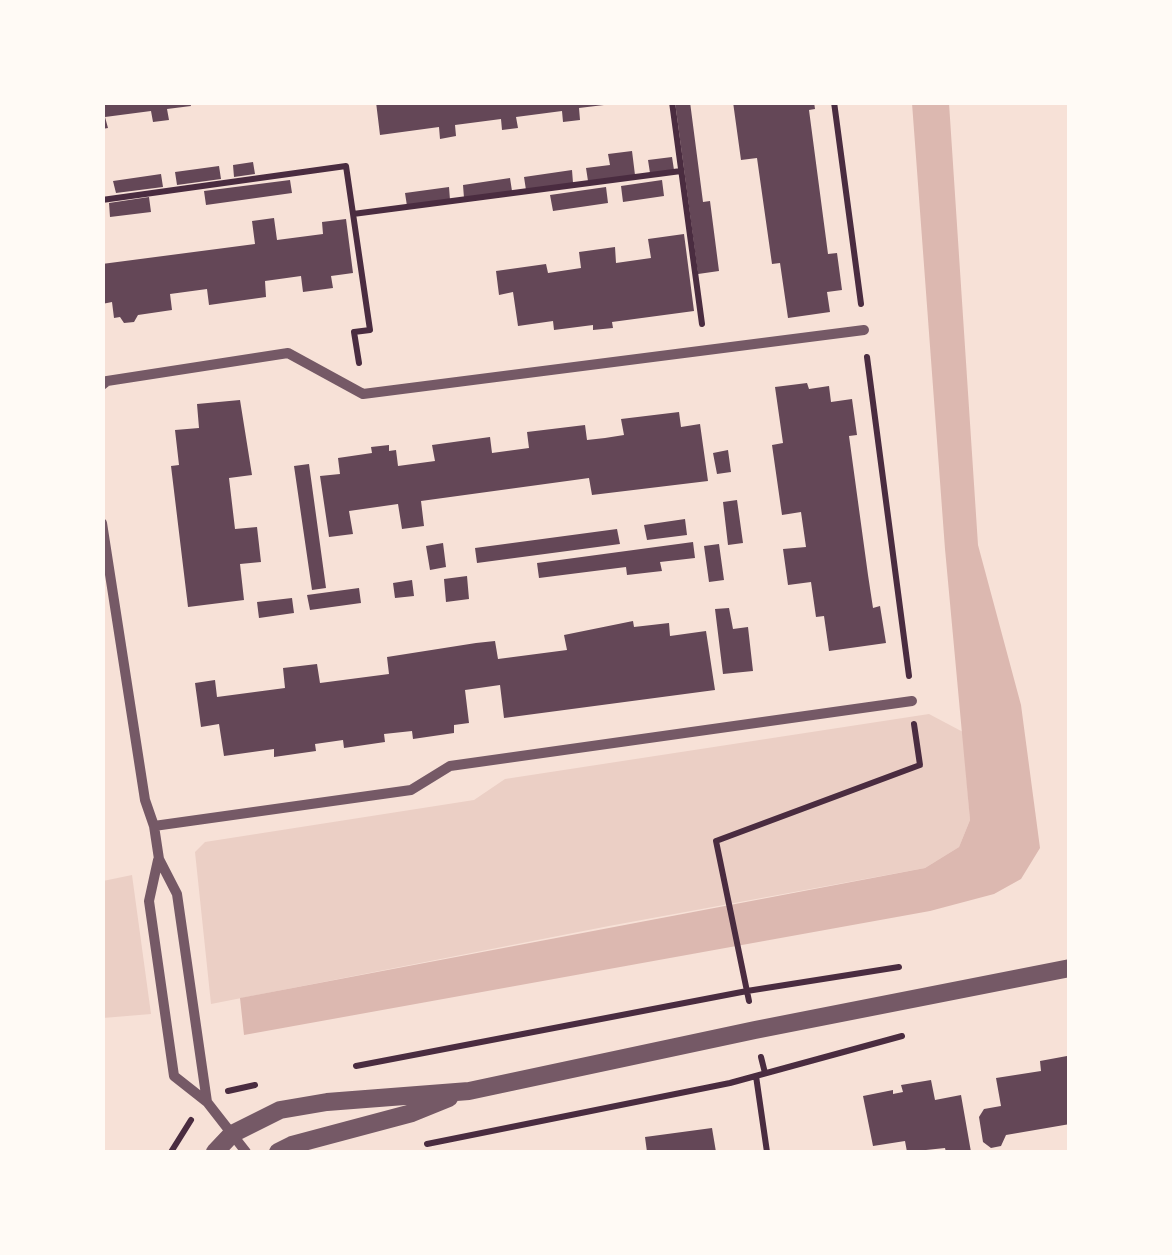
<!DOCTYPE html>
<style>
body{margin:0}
#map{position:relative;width:1172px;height:1255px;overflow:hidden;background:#f7e1d7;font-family:Arial,sans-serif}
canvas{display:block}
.frame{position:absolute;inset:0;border:105px solid #fffaf5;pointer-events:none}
</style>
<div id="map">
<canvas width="1172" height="1255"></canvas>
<div class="frame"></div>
</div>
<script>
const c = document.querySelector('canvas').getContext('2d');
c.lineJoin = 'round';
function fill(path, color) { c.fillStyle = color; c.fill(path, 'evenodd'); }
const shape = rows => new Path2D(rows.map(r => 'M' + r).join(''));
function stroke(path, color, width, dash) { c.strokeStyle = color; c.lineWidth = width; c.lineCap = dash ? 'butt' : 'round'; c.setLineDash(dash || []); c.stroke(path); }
fill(shape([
 [929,714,963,732,970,820,959,847,925,868,609,926,211,1004,195,852,205,842,474,800,505,779],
 [132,875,151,1014,103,1018,103,881]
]), '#ebcfc5');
fill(shape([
 [912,103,949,103,978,545,1021,705,1040,848,1021,879,994,894,930,911,244,1035,240,998,925,868,959,847,970,820,945,549]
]), '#dcb8b0');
fill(shape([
 [102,102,190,102,191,106,167,109,169,120,153,122,151,111,105,117,108,128,102,129],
 [376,102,604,102,604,105,579,108,580,120,563,122,562,111,516,117,518,128,502,130,501,119,455,125,456,136,440,139,439,127,380,135],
 [675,102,690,102,703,202,710,201,719,271,698,274],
 [733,102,814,102,815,109,809,110,828,254,837,253,842,290,827,292,830,312,788,318,780,263,772,264,757,158,741,160],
 [632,151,635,175,588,181,586,168,610,165,608,154],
 [672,157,674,170,650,173,648,160],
 [253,162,255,174,234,177,233,165],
 [219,166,221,179,177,185,175,172],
 [572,170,573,183,526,190,524,177],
 [161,174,163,187,116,193,113,181],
 [510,178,512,191,464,198,463,185],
 [290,180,292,193,206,205,204,191],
 [662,180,664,196,623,202,621,186],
 [449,187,450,200,407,206,405,193],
 [606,187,608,203,553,211,550,195],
 [149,197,151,212,110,217,109,203],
 [274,218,277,240,323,234,322,222,346,219,353,273,331,276,333,288,303,292,301,276,265,281,266,297,209,305,207,289,170,294,172,310,138,315,134,322,124,323,120,317,114,318,112,302,102,304,102,264,255,244,252,221],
 [684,234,694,311,612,322,613,328,593,330,593,325,554,330,553,321,518,326,513,292,499,295,496,271,546,264,548,273,581,268,579,252,615,247,616,263,651,258,648,239],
 [807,383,809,389,829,386,831,402,852,399,857,435,849,436,868,575,873,608,880,606,886,643,829,651,824,616,816,617,811,582,788,585,783,549,806,547,801,512,782,515,772,445,783,443,775,387],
 [240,400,252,475,229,478,235,529,257,527,261,562,240,564,244,600,188,607,171,466,179,465,175,430,199,428,197,404],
 [679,412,681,427,700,424,708,481,592,495,589,478,421,501,424,526,402,529,398,504,349,511,353,534,329,537,320,476,340,474,338,458,372,453,371,447,389,445,389,451,396,450,398,466,435,461,432,445,490,437,492,453,529,448,527,432,585,425,587,440,605,438,624,435,621,419],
 [728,450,731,472,717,474,713,453],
 [309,464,326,588,312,590,294,466],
 [737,500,743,543,728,545,723,502],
 [685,519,687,535,647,540,644,525],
 [617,529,620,544,477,563,475,548],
 [693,542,695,558,660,562,662,571,627,575,626,567,539,578,537,563],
 [443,543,446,567,430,570,426,546],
 [719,544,724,580,709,582,704,546],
 [467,576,469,599,446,602,444,579],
 [412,580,414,596,395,598,393,583],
 [359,588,361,603,310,610,307,595],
 [292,598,294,613,259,618,257,602],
 [729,608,733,629,748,627,753,671,723,674,715,609],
 [633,621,634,627,669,623,670,636,706,631,715,690,504,718,500,685,465,690,469,723,454,725,454,733,413,739,412,731,384,734,385,742,344,748,343,740,315,744,316,751,274,757,274,749,224,756,219,724,201,727,195,683,215,680,217,697,285,688,283,668,317,664,320,683,389,674,387,657,476,643,495,641,498,659,567,650,564,635],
 [1067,1056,1070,1124,1006,1135,1001,1146,991,1148,983,1142,979,1117,984,1109,1001,1106,996,1078,1041,1071,1040,1061],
 [931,1080,935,1100,961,1095,971,1152,946,1152,945,1148,907,1152,905,1141,873,1146,863,1096,893,1090,893,1094,903,1092,901,1085],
 [712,1128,716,1152,647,1152,645,1137]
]), '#644757');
stroke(shape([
 [672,102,702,324],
 [834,102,861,304],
 [102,200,346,166,370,330,354,332,359,363],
 [353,214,681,171],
 [867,357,909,676],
 [749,1001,716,841,920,765,914,724],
 [761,1057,765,1073],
 [356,1066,747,991,899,967],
 [756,1076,767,1152],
 [228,1091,255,1085],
 [427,1144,730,1083,902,1036],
 [171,1152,191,1120]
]), '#4a2c40', 6);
stroke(shape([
 [102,385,107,381,288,353,363,394,864,330],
 [102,523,145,800,154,826,159,859,177,894,207,1102],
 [154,826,411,790,450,766,912,701],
 [158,860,149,901,174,1076,207,1102,246,1152]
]), '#755966', 10);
stroke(shape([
 [215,1152,232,1134,280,1110,327,1102,469,1091,755,1030,1070,968],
 [278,1152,292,1145,412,1113,449,1098]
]), '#755966', 18);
</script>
